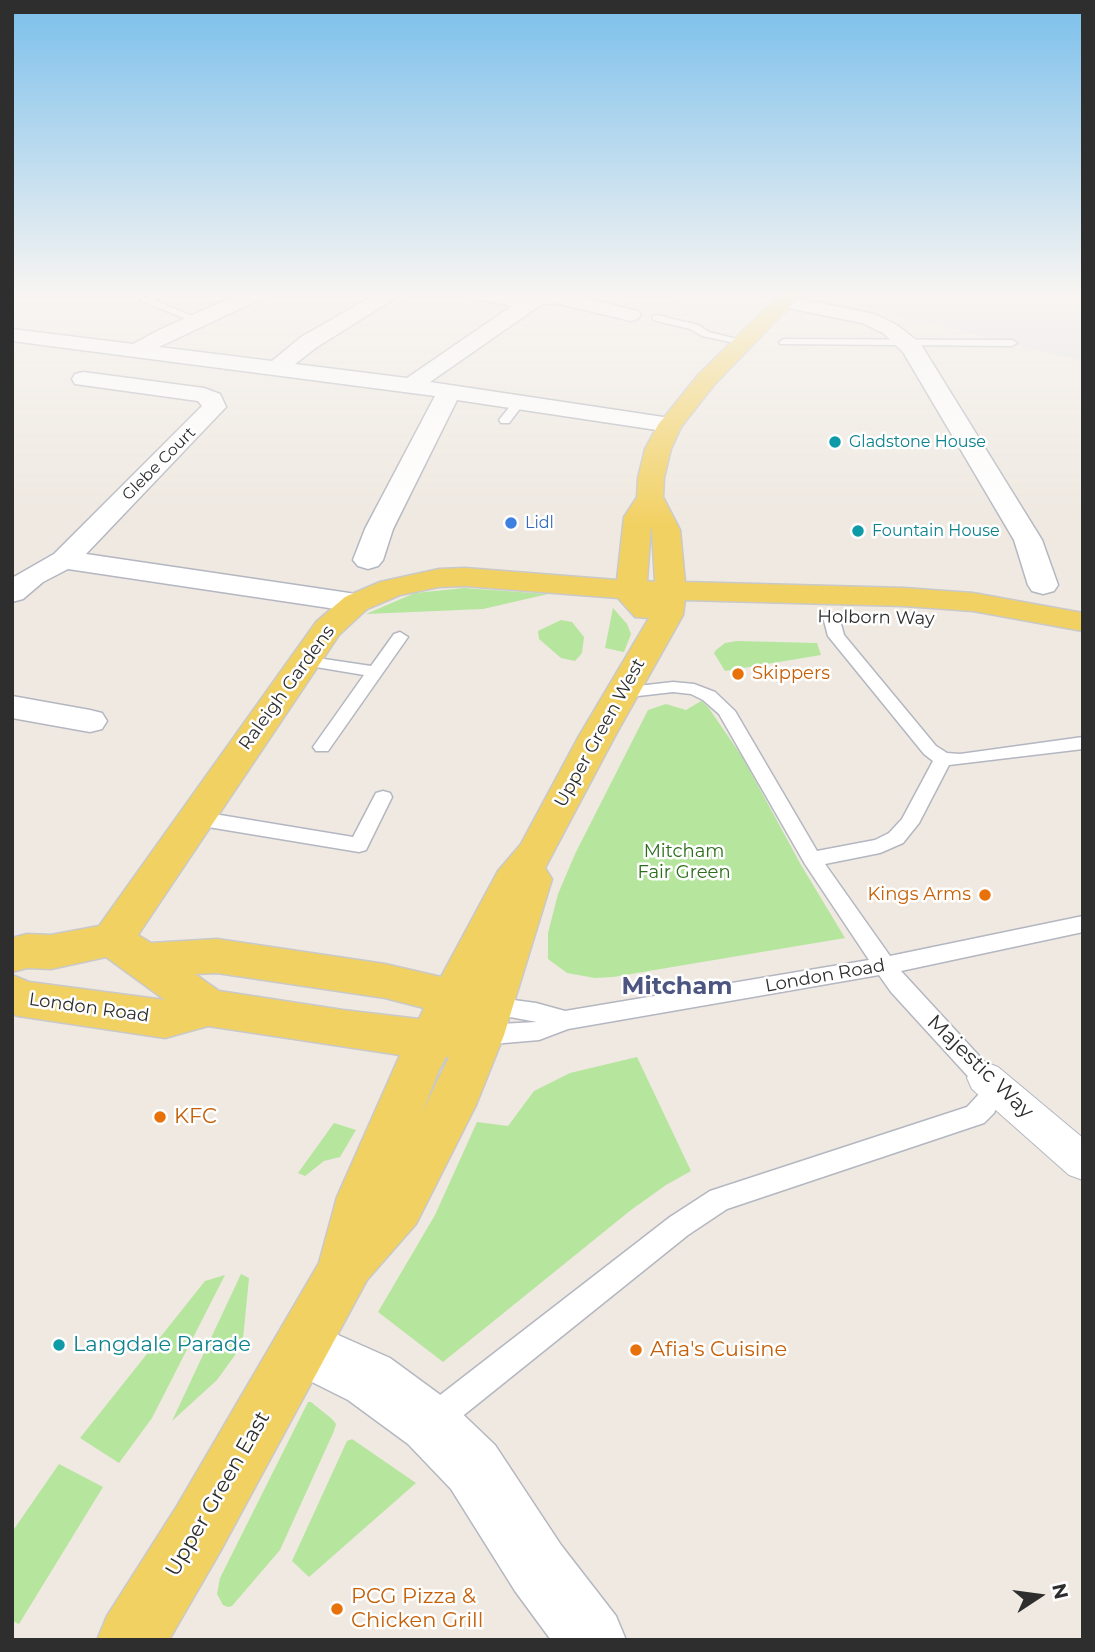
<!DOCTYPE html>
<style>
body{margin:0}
#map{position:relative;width:1095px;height:1652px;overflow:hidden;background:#efe9e1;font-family:Montserrat,sans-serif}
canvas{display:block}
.frame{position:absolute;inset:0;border:14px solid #2e2e2e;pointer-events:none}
.north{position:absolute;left:1004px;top:1561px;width:70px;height:70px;-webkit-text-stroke:5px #fff;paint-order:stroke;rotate:77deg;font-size:19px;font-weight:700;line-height:28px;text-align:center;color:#2e2e2e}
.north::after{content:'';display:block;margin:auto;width:24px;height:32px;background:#2e2e2e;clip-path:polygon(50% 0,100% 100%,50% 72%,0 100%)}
</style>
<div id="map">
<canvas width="1095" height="1652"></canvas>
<div class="frame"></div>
<div class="north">N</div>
</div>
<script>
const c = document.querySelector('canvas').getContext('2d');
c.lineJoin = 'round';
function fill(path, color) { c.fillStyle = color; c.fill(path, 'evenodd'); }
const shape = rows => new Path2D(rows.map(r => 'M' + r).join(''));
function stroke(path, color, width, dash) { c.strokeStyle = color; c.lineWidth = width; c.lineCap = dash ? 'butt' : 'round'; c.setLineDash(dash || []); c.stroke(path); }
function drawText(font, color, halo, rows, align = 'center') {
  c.font = font + ' Montserrat,sans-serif'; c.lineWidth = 5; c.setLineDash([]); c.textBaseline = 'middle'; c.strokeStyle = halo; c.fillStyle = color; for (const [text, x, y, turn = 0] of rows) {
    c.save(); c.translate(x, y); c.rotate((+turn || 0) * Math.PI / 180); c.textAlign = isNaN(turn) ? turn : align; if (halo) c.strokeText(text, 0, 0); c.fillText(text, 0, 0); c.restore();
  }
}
fill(shape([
 [654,292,762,292,740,308],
 [801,292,1083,292,1083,361,820,297]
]), '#e3e1e8');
fill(shape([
 [464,588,548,594,483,609,366,614,415,593],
 [613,608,627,624,631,634,624,652,605,648],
 [561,620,572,622,584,637,582,653,575,661,561,658,539,639,538,631],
 [737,641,817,643,821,655,725,671,714,653,716,650,725,643],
 [701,701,708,707,743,758,801,865,845,938,613,977,595,978,567,973,548,959,548,933,558,894,575,854,648,710,666,704,686,710],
 [637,1057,691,1171,666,1185,631,1210,443,1362,378,1312,435,1215,477,1122,508,1126,534,1091,570,1073],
 [334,1123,356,1130,340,1157,324,1161,305,1176,298,1173],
 [241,1274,249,1278,243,1339,238,1351,217,1380,172,1421],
 [225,1275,152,1418,119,1463,80,1438,205,1281],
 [308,1402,311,1402,332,1419,336,1424,334,1431,280,1550,232,1606,228,1607,223,1605,217,1594,220,1578],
 [352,1439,416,1483,309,1577,292,1561,347,1441],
 [59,1464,103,1487,19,1624,12,1621,12,1532]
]), '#b6e59e');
const service = shape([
 [988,292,998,292,990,299,985,296,988,292],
 [157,293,165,295,154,300,202,320,193,322,140,300,157,293],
 [657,315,698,325,709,332,749,342,744,345,702,336,690,329,653,320,653,316,657,315],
 [784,339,1012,340,1017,343,1012,346,780,344,779,342,784,339],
 [515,400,525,402,509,423,501,423,499,420,515,400],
 [831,612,839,617,844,635,936,746,947,753,960,754,1083,737,1083,749,949,765,919,823,903,843,880,853,825,864,890,956,1083,916,1083,932,901,971,993,1071,1003,1094,994,1113,984,1123,975,1126,727,1209,688,1235,444,1431,433,1435,422,1431,418,1420,422,1409,670,1217,710,1191,967,1107,979,1094,975,1084,891,992,879,975,568,1029,539,1040,481,1045,473,1042,470,1035,473,1028,481,1025,537,1022,483,1012,480,1006,483,1000,491,997,536,1003,565,1011,869,960,805,864,719,714,703,700,691,694,673,692,638,696,619,703,611,698,629,687,673,682,694,684,715,692,735,711,817,851,875,840,889,833,902,819,933,761,924,754,828,636,823,617,831,612],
 [400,632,408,637,328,751,316,751,313,747,364,675,298,664,296,661,298,658,304,656,371,666,394,634,400,632],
 [383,791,390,793,392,797,366,850,359,852,196,825,189,823,186,818,189,813,196,811,353,837,376,793,383,791]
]);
const pedestrian = shape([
 [985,1062,998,1067,1083,1138,1083,1180,1069,1175,972,1089,967,1078,972,1067,985,1062]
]);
const minor = shape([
 [243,292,270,292,267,296,159,347,272,361,301,337,380,292,405,292,317,347,295,364,407,378,512,306,463,296,460,292,503,292,526,297,536,292,562,292,638,311,641,315,638,319,631,321,556,303,542,304,430,382,670,418,679,420,682,425,679,430,670,432,457,400,393,529,383,560,378,566,368,569,358,566,353,560,365,529,435,396,12,341,12,329,133,344,159,330,243,292],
 [785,296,875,314,897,325,920,343,1042,540,1058,585,1054,591,1043,594,1032,591,1028,585,1014,540,903,352,883,333,862,323,778,306,775,302,778,298,785,296],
 [83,372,204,388,220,394,226,407,86,554,356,594,367,597,371,603,367,609,356,612,68,569,43,582,23,599,12,602,12,578,54,554,202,406,198,401,75,384,72,379,75,374,83,372],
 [12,696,90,710,102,713,107,721,102,729,90,732,12,718,12,696],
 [302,1319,390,1358,450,1402,495,1445,561,1545,616,1616,626,1640,551,1640,515,1591,451,1489,408,1444,348,1400,282,1367,274,1347,282,1327,302,1319]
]);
const primary = shape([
 [782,292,804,292,714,385,681,427,671,449,664,478,663,497,680,530,685,582,904,588,973,593,1083,613,1083,631,973,611,904,606,685,600,683,615,615,736,545,868,552,879,504,1035,476,1105,416,1224,367,1280,221,1550,169,1640,97,1640,107,1616,177,1506,319,1263,337,1197,400,1055,208,1026,165,1038,18,1016,12,1014,12,975,29,982,165,1000,106,957,51,969,27,968,12,972,12,938,27,934,51,935,99,926,316,622,345,597,380,582,439,569,465,568,617,580,624,517,637,497,638,478,645,449,658,425,698,375,782,292],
 [651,527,652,530,655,582,647,581,651,527],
 [465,586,618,598,635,617,649,618,579,736,521,844,498,871,441,977,385,964,217,939,151,943,138,935,339,635,367,609,400,595,439,587,465,586],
 [217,973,385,998,424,1008,419,1019,343,1010,219,991,195,974,217,973],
 [446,1057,449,1057,422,1113,439,1070,446,1057]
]);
stroke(service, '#b4b7c1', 3);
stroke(pedestrian, '#b4b7c1', 2);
stroke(minor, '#b4b7c1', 3);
stroke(primary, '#c9c9c9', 3);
fill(service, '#fff');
fill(pedestrian, '#fff');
fill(minor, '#fff');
fill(primary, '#f2d163');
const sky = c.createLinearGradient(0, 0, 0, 524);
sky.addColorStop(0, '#7abfeb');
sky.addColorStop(0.56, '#f8f5f2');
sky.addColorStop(1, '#f8f5f200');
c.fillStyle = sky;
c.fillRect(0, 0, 1095, 524);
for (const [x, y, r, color] of [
 [835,442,7,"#0f9aa8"],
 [511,523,7,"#3f7fe0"],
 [858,531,7,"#0f9aa8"],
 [738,674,7,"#e8710a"],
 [985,895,7,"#e8710a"],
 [160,1117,7,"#e8710a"],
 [59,1345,7,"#0f9aa8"],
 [636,1350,7,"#e8710a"],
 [337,1609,7,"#e8710a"]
]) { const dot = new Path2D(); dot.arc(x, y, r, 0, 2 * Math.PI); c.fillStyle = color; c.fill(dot); stroke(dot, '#fff', 2.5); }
drawText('16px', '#0d838f', '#fff', [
 ["Gladstone House",849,442],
 ["Fountain House",872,531]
], 'left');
drawText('16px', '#2e2e2e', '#fff', [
 ["Glebe Court",159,464,-45]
]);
drawText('16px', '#366cbe', '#fff', [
 ["Lidl",525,523]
], 'left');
drawText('18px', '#2e2e2e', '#fff', [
 ["Holborn Way",876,618,1],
 ["Raleigh Gardens",287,688,-54],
 ["Upper Green West",600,733,-61],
 ["London Road",825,976,-10],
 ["London Road",89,1008,8]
]);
drawText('18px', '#c56008', '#fff', [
 ["Skippers",752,674],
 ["Kings Arms",971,895,"right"]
], 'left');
drawText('18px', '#2c6e1b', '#fff', [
 ["Mitcham",684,852],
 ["Fair Green",684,873]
]);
drawText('21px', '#2e2e2e', '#fff', [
 ["Majestic Way",980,1067,44],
 ["Upper Green East",218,1494,-60]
]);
drawText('21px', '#c56008', '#fff', [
 ["KFC",174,1117],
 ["Afia's Cuisine",650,1350],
 ["PCG Pizza &",351,1597],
 ["Chicken Grill",351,1621]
], 'left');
drawText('21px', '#0d838f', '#fff', [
 ["Langdale Parade",73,1345]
], 'left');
drawText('bold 24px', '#4d5680', '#fff', [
 ["Mitcham",677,987]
]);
</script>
